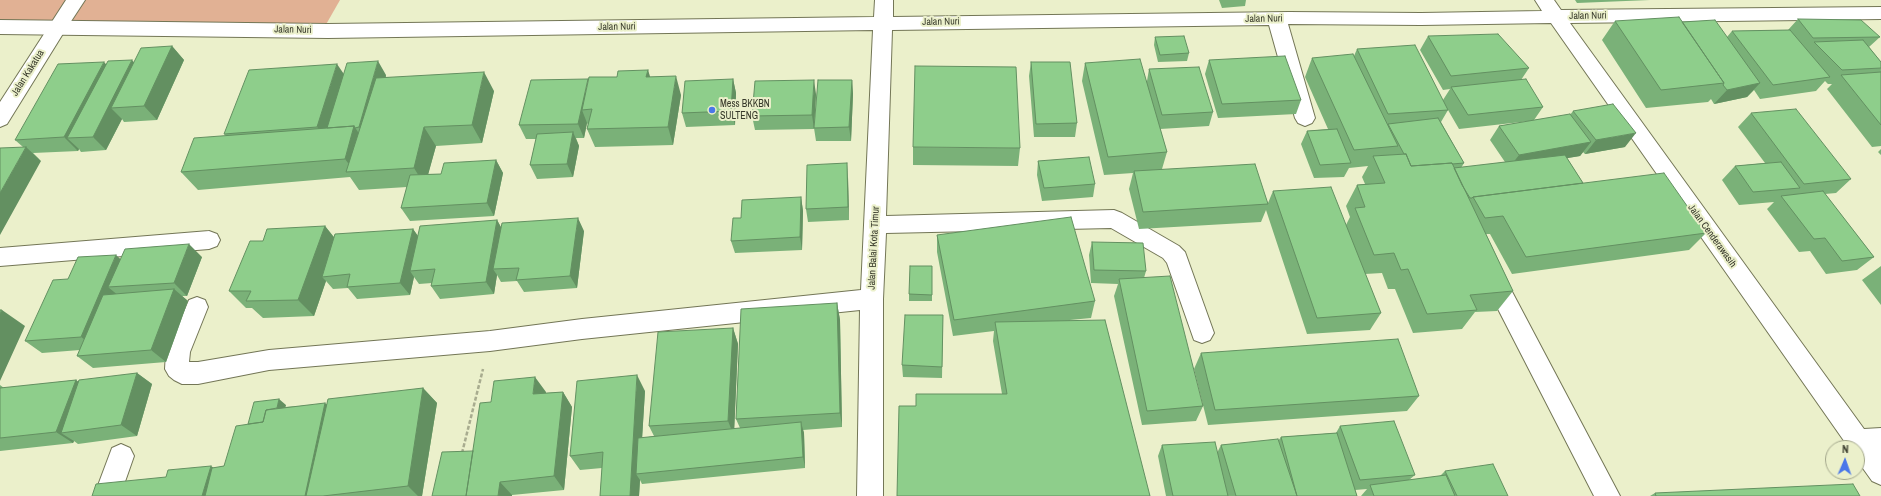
<!DOCTYPE html>
<style>
body{margin:0}
#map{position:relative;width:1881px;height:496px;overflow:hidden;background:#ebf0cb;font-family:"Archivo Narrow",sans-serif}
canvas{display:block}
.north{position:absolute;left:1825px;top:440px;width:40px;height:40px;box-sizing:border-box;background:#ebf0cb;border:1px solid #a3a78b;border-radius:50%;rotate:2deg;font-size:11px;font-weight:700;line-height:16px;text-align:center;color:#383a2b}
.north::after{content:'';display:block;margin:auto;width:14px;height:18px;background:#4a77e9;clip-path:polygon(50% 0,100% 100%,50% 72%,0 100%)}
</style>
<div id="map">
<canvas width="1881" height="496"></canvas>
<div class="north">N</div>
</div>
<script>
const c = document.querySelector('canvas').getContext('2d');
c.lineJoin = 'round';
function fill(path, color) { c.fillStyle = color; c.fill(path, 'evenodd'); }
const shape = rows => new Path2D(rows.map(r => 'M' + r).join(''));
function stroke(path, color, width, dash) { c.strokeStyle = color; c.lineWidth = width; c.lineCap = dash ? 'butt' : 'round'; c.setLineDash(dash || []); c.stroke(path); }
function drawText(font, color, halo, rows, align = 'center') {
  c.font = font + ' "Archivo Narrow",sans-serif'; c.lineWidth = 4; c.setLineDash([]); c.textBaseline = 'middle'; c.strokeStyle = halo; c.fillStyle = color; for (const [text, x, y, turn = 0] of rows) {
    c.save(); c.translate(x, y); c.rotate((+turn || 0) * Math.PI / 180); c.textAlign = isNaN(turn) ? turn : align; if (halo) c.strokeText(text, 0, 0); c.fillText(text, 0, 0); c.restore();
  }
}
fill(shape([
 [0,0,340,0,324,28,0,33]
]), '#e1b194');
const minor = shape([
 [875,0,893,0,893,17,1289,12,1421,13,1542,11,1535,0,1554,0,1561,10,1881,7,1881,19,1570,23,1864,429,1881,428,1881,485,1872,481,1857,460,1857,448,1849,448,1551,23,1421,25,1288,24,1315,118,1312,123,1305,126,1298,123,1295,118,1269,25,892,30,886,216,1114,210,1122,213,1179,246,1185,252,1214,333,1210,340,1202,343,1194,340,1167,263,1163,258,1111,228,886,233,883,299,883,496,857,496,860,310,582,339,490,351,269,370,198,384,182,384,174,380,169,376,165,369,166,352,186,307,189,300,197,297,205,300,208,307,190,352,189,362,198,362,269,350,490,331,582,319,861,290,873,30,328,38,0,34,0,20,328,24,874,17,875,0],
 [209,231,217,234,220,240,217,246,209,249,0,266,0,248,209,231],
 [1491,265,1499,267,1620,496,1594,496,1480,274,1483,267,1491,265],
 [121,444,130,448,134,456,120,496,94,496,112,448,121,444]
]);
const tertiary = shape([
 [66,0,85,0,64,32,7,124,0,127,0,102,66,0]
]);
stroke(minor, '#737656', 2);
stroke(tertiary, '#737656', 2);
stroke(shape([
 [462,453,483,369]
]), '#a8ac8f', 2.5, [4, 2]);
fill(minor, '#fff');
fill(tertiary, '#fff');
fill(shape([
 [1219,0,1246,0,1245,6,1222,8],
 [1575,0,1650,0,1577,3],
 [1798,19,1880,37,1869,47,1881,62,1881,146,1872,147,1827,89,1832,84,1828,84,1825,81,1816,91,1760,99,1754,90,1747,97,1714,104,1711,99,1708,102,1646,108,1602,40,1615,21,1682,22,1727,37,1732,31,1788,30],
 [1428,36,1529,68,1521,80,1543,107,1534,120,1570,115,1573,111,1625,147,1585,154,1583,152,1580,156,1567,158,1583,183,1706,233,1689,250,1512,274,1490,234,1486,234,1513,291,1497,311,1475,312,1462,329,1413,333,1395,289,1388,289,1382,273,1365,274,1381,313,1370,330,1307,334,1266,210,1261,222,1139,229,1129,189,1133,173,1104,175,1082,81,1085,63,1147,81,1149,69,1213,112,1209,126,1160,129,1167,152,1162,169,1268,203,1273,191,1346,225,1350,217,1346,206,1357,185,1365,184,1362,177,1368,166,1349,168,1344,177,1314,178,1301,144,1307,131,1328,129,1305,77,1312,58,1354,56,1357,49,1443,100,1450,89,1443,90,1420,50],
 [1448,110,1459,129,1530,121,1499,126,1490,140,1505,162,1461,168,1464,163,1441,122],
 [1155,37,1189,53,1187,61,1158,62,1154,45],
 [172,46,184,60,157,120,124,122,122,119,106,150,81,152,79,149,78,151,33,153,41,161,23,147,15,140,106,64,134,62],
 [1209,60,1301,100,1296,114,1218,118,1205,74],
 [1031,62,1077,123,1075,137,1034,137,1029,76],
 [648,70,649,77,681,95,673,145,595,147,587,129,588,125,587,123,584,138,576,138,579,146,573,177,537,179,530,165,536,139,526,139,519,125,617,77],
 [386,75,386,77,494,91,482,143,436,146,428,174,441,174,496,160,503,173,494,216,410,221,401,208,407,187,359,190,350,177,198,190,181,172,226,136,224,134],
 [733,79,736,93,735,125,686,127,682,113],
 [852,80,853,94,851,141,816,141,814,128],
 [816,94,814,129,755,130,752,116],
 [1751,113,1851,179,1836,193,1825,194,1874,257,1857,270,1826,274,1810,251,1799,252,1767,209,1774,202,1739,205,1722,180,1735,166,1765,163,1738,127],
 [913,147,1020,148,1018,166,913,165],
 [1881,149,1881,155,1878,152],
 [1038,161,1095,184,1093,197,1042,201,1037,175],
 [848,177,849,220,808,222,806,209],
 [801,197,803,211,802,250,735,253,731,241,741,218],
 [497,220,501,227,584,231,577,288,524,292,517,281,501,282,497,275,494,294,440,299,431,286,432,283,419,284,414,277,410,295,357,299,348,288,333,289,326,281,314,316,263,318,252,308,246,308,229,291,263,241,325,226,334,237,413,229,418,236],
 [937,235,1095,301,1091,318,1070,320,1150,496,916,406,1002,394,993,341,994,331,953,336,937,252],
 [1092,242,1146,271,1144,278,1203,406,1196,421,1142,425,1114,296,1118,284,1091,283,1089,255],
 [202,257,187,296,182,296,188,301,166,362,93,368,77,356,80,350,42,353,25,341,68,279,121,259],
 [932,266,932,301,909,301,909,294],
 [1881,266,1881,305,1862,280],
 [837,303,840,320,842,427,803,430,804,433,805,468,642,484,640,480,639,496,600,496,602,468,580,470,570,456,645,391,642,438,654,436,649,426,733,328,738,344,734,429,740,428,736,419],
 [943,315,942,378,903,377,902,365],
 [1201,353,1419,396,1407,411,1208,425,1194,369],
 [137,373,152,384,137,436,78,444,74,441,73,443,0,451,0,385,4,388,76,380,78,382],
 [423,388,437,403,422,496,92,496,166,477,224,466,248,424,286,405,285,407,327,404],
 [546,392,546,393,563,392,572,407,564,490,512,495,512,496,432,496,473,451,491,402],
 [1340,426,1415,475,1409,480,1440,476,1445,471,1508,496,1361,496,1367,489,1355,490,1357,496,1166,496,1158,456,1162,445,1217,453,1221,445,1278,441,1281,437,1336,433],
 [1655,493,1860,496,1650,496]
]), '#7ab178');
fill(shape([
 [172,46,184,60,157,120,144,106],
 [132,60,144,74,111,108,122,119,106,150,93,137],
 [378,61,386,75,368,141,359,127],
 [104,62,117,76,67,138,79,149,78,151,64,137],
 [337,64,350,83,331,145,317,127],
 [648,70,654,89,646,77],
 [484,72,494,91,482,143,472,125],
 [676,76,681,95,673,145,668,127],
 [588,79,582,110,587,123,584,138,578,124],
 [733,79,736,93,735,125,731,111],
 [814,80,816,94,814,129,812,115],
 [852,80,853,94,851,141,849,127],
 [1760,83,1747,97,1714,104,1727,90],
 [354,126,366,144,354,171,345,159],
 [424,127,436,146,425,186,414,168],
 [573,132,579,146,573,177,567,164],
 [1636,133,1625,147,1585,154,1596,140],
 [1591,142,1580,156,1509,168,1519,155],
 [26,147,41,161,0,235,0,193],
 [496,160,503,173,494,216,487,203],
 [847,163,848,177,849,220,848,207],
 [801,197,803,211,802,250,800,237],
 [578,218,584,231,577,288,570,276],
 [497,220,504,233,493,269,497,275,494,294,486,282],
 [325,226,339,244,322,277,326,281,314,316,298,300],
 [413,229,422,242,410,271,414,277,410,295,400,283],
 [189,244,202,257,187,296,174,283],
 [116,255,130,268,108,287,119,296,97,348,81,337],
 [174,289,188,301,166,362,151,350],
 [837,303,840,320,842,427,840,413],
 [2,310,25,326,0,381,0,314],
 [733,328,738,344,734,436,728,421],
 [137,373,152,384,137,436,121,425],
 [637,375,645,391,640,473,636,474,640,480,639,496,630,496],
 [535,377,546,392,544,409,533,394],
 [76,380,92,392,61,433,74,441,73,443,56,432],
 [423,388,437,403,422,496,418,496,408,486],
 [563,392,572,407,564,490,554,476],
 [279,399,286,405,278,434,271,428],
 [325,403,341,418,325,496,305,496],
 [801,422,804,433,805,468,803,457],
 [211,466,230,479,226,496,202,496],
 [500,482,512,495,512,496,498,496]
]), '#639061');
const building = shape([
 [1679,17,1724,83,1661,90,1615,21,1679,17],
 [1798,19,1861,20,1880,37,1813,38,1798,19],
 [1715,20,1760,83,1727,90,1723,85,1724,83,1682,22,1715,20],
 [1790,30,1830,77,1773,85,1732,31,1790,30],
 [1498,34,1529,68,1451,76,1428,36,1498,34],
 [1184,36,1189,53,1160,55,1155,37,1184,36],
 [1863,40,1881,62,1881,68,1842,70,1814,42,1863,40],
 [1415,45,1448,110,1388,114,1357,49,1415,45],
 [172,46,144,106,111,108,141,48,172,46],
 [1353,54,1398,146,1354,150,1312,58,1353,54],
 [1285,56,1301,100,1222,104,1209,60,1285,56],
 [1140,59,1167,152,1108,157,1085,63,1140,59],
 [132,60,93,137,67,138,108,61,132,60],
 [378,61,359,127,355,128,354,126,327,128,347,63,378,61],
 [104,62,64,137,15,140,58,64,104,62],
 [1031,62,1070,62,1077,123,1036,124,1031,62],
 [337,64,317,127,224,134,249,70,337,64],
 [915,66,1016,67,1020,148,913,147,915,66],
 [1199,67,1213,112,1162,115,1149,69,1199,67],
 [648,70,646,77,676,76,668,127,587,129,592,109,582,110,589,77,617,77,618,71,648,70],
 [484,72,472,125,424,127,414,168,346,172,376,78,484,72],
 [1881,72,1881,125,1841,75,1881,72],
 [588,79,578,124,519,125,531,80,588,79],
 [733,79,731,111,682,113,685,81,733,79],
 [1526,79,1543,107,1468,115,1451,87,1526,79],
 [814,80,812,115,752,116,755,81,814,80],
 [818,80,852,80,849,127,814,128,818,80],
 [1613,104,1636,133,1596,140,1573,111,1613,104],
 [1796,109,1851,179,1804,184,1751,113,1796,109],
 [1570,114,1591,142,1519,155,1499,126,1570,114],
 [1438,118,1464,163,1452,164,1452,163,1411,166,1406,154,1404,154,1388,124,1438,118],
 [354,126,345,159,181,172,194,138,354,126],
 [1337,129,1351,163,1320,165,1307,131,1337,129],
 [573,132,567,164,530,165,537,134,573,132],
 [26,147,0,193,0,148,26,147],
 [1406,154,1411,166,1452,163,1513,291,1470,295,1477,310,1427,314,1408,269,1401,270,1394,253,1374,255,1355,208,1365,207,1357,185,1385,183,1373,156,1406,154],
 [1565,155,1583,183,1473,197,1472,198,1470,198,1462,185,1454,168,1565,155],
 [1089,157,1095,184,1044,188,1038,161,1089,157],
 [496,160,487,203,401,208,410,175,441,174,444,163,496,160],
 [1781,162,1800,188,1753,192,1735,166,1781,162],
 [847,163,848,207,806,209,807,165,847,163],
 [1255,164,1268,204,1143,212,1134,171,1255,164],
 [1664,173,1706,233,1526,257,1503,216,1485,218,1473,197,1664,173],
 [1331,187,1381,313,1317,318,1273,191,1331,187],
 [1823,191,1874,257,1842,261,1825,238,1814,239,1781,196,1823,191],
 [801,197,800,237,731,241,733,218,741,218,742,200,801,197],
 [1071,217,1095,301,954,320,937,235,1071,217],
 [578,218,570,276,516,280,519,268,493,269,502,223,578,218],
 [497,220,486,282,431,286,435,269,410,271,420,226,497,220],
 [325,226,298,300,246,301,251,291,229,291,250,241,263,241,267,229,325,226],
 [413,229,400,283,347,287,350,274,322,277,335,234,413,229],
 [1092,242,1143,243,1146,271,1094,270,1092,242],
 [189,244,174,283,108,287,125,249,189,244],
 [116,255,81,337,25,341,53,280,68,279,78,257,116,255],
 [910,266,932,266,932,295,909,294,910,266],
 [1170,276,1203,406,1147,411,1119,279,1170,276],
 [174,289,151,350,77,356,103,295,174,289],
 [837,303,840,413,736,419,741,309,837,303],
 [0,310,2,310,0,314,0,310],
 [905,315,943,315,942,367,902,365,905,315],
 [1105,320,1150,496,897,496,899,406,916,406,916,394,1007,394,995,322,1105,320],
 [733,328,728,421,649,426,658,332,733,328],
 [1398,339,1419,396,1215,410,1201,353,1398,339],
 [137,373,121,425,61,433,79,380,137,373],
 [637,375,630,496,600,496,603,452,570,456,577,381,637,375],
 [535,377,533,394,563,392,554,476,500,482,498,496,466,496,480,403,491,402,494,381,535,377],
 [76,380,56,432,0,438,0,388,76,380],
 [423,388,408,486,323,496,306,496,328,399,423,388],
 [279,399,277,408,266,410,263,422,248,424,254,402,279,399],
 [325,403,305,496,205,496,212,468,224,466,236,426,263,422,266,410,325,403],
 [1394,421,1415,475,1360,480,1340,426,1394,421],
 [801,422,803,457,636,474,638,438,801,422],
 [1337,433,1357,496,1297,496,1281,437,1337,433],
 [1278,439,1297,496,1236,496,1221,445,1278,439],
 [1215,442,1228,496,1173,496,1162,445,1215,442],
 [473,451,466,496,432,496,442,452,473,451],
 [1493,464,1508,496,1457,496,1445,471,1493,464],
 [211,466,202,496,92,496,96,484,166,477,168,470,211,466],
 [1446,475,1455,496,1374,496,1370,485,1446,475],
 [1853,484,1860,496,1656,496,1655,493,1853,484]
]);
fill(building, '#8ece8b');
stroke(building, '#639061', 1);
for (const [x, y, r, color] of [
 [712,110,4,"#4a77e9"]
]) { const dot = new Path2D(); dot.arc(x, y, r, 0, 2 * Math.PI); c.fillStyle = color; c.fill(dot); stroke(dot, '#ebf0cb', 1.5); }
drawText('10px', '#383a2b', '#ebf0cb', [
 ["Jalan Nuri",1588,16,-1],
 ["Jalan Nuri",1264,19,-1],
 ["Jalan Nuri",941,22,-1],
 ["Jalan Nuri",617,27,-1],
 ["Jalan Nuri",293,30,1],
 ["Jalan Kakatua",28,73,-58],
 ["Jalan Cenderawasih",1712,236,54],
 ["Jalan Balai Kota Timur",874,248,-87]
]);
drawText('10px', '#383a2b', '#ebf0cb', [
 ["Mess BKKBN",720,104],
 ["SULTENG",720,116]
], 'left');
</script>
